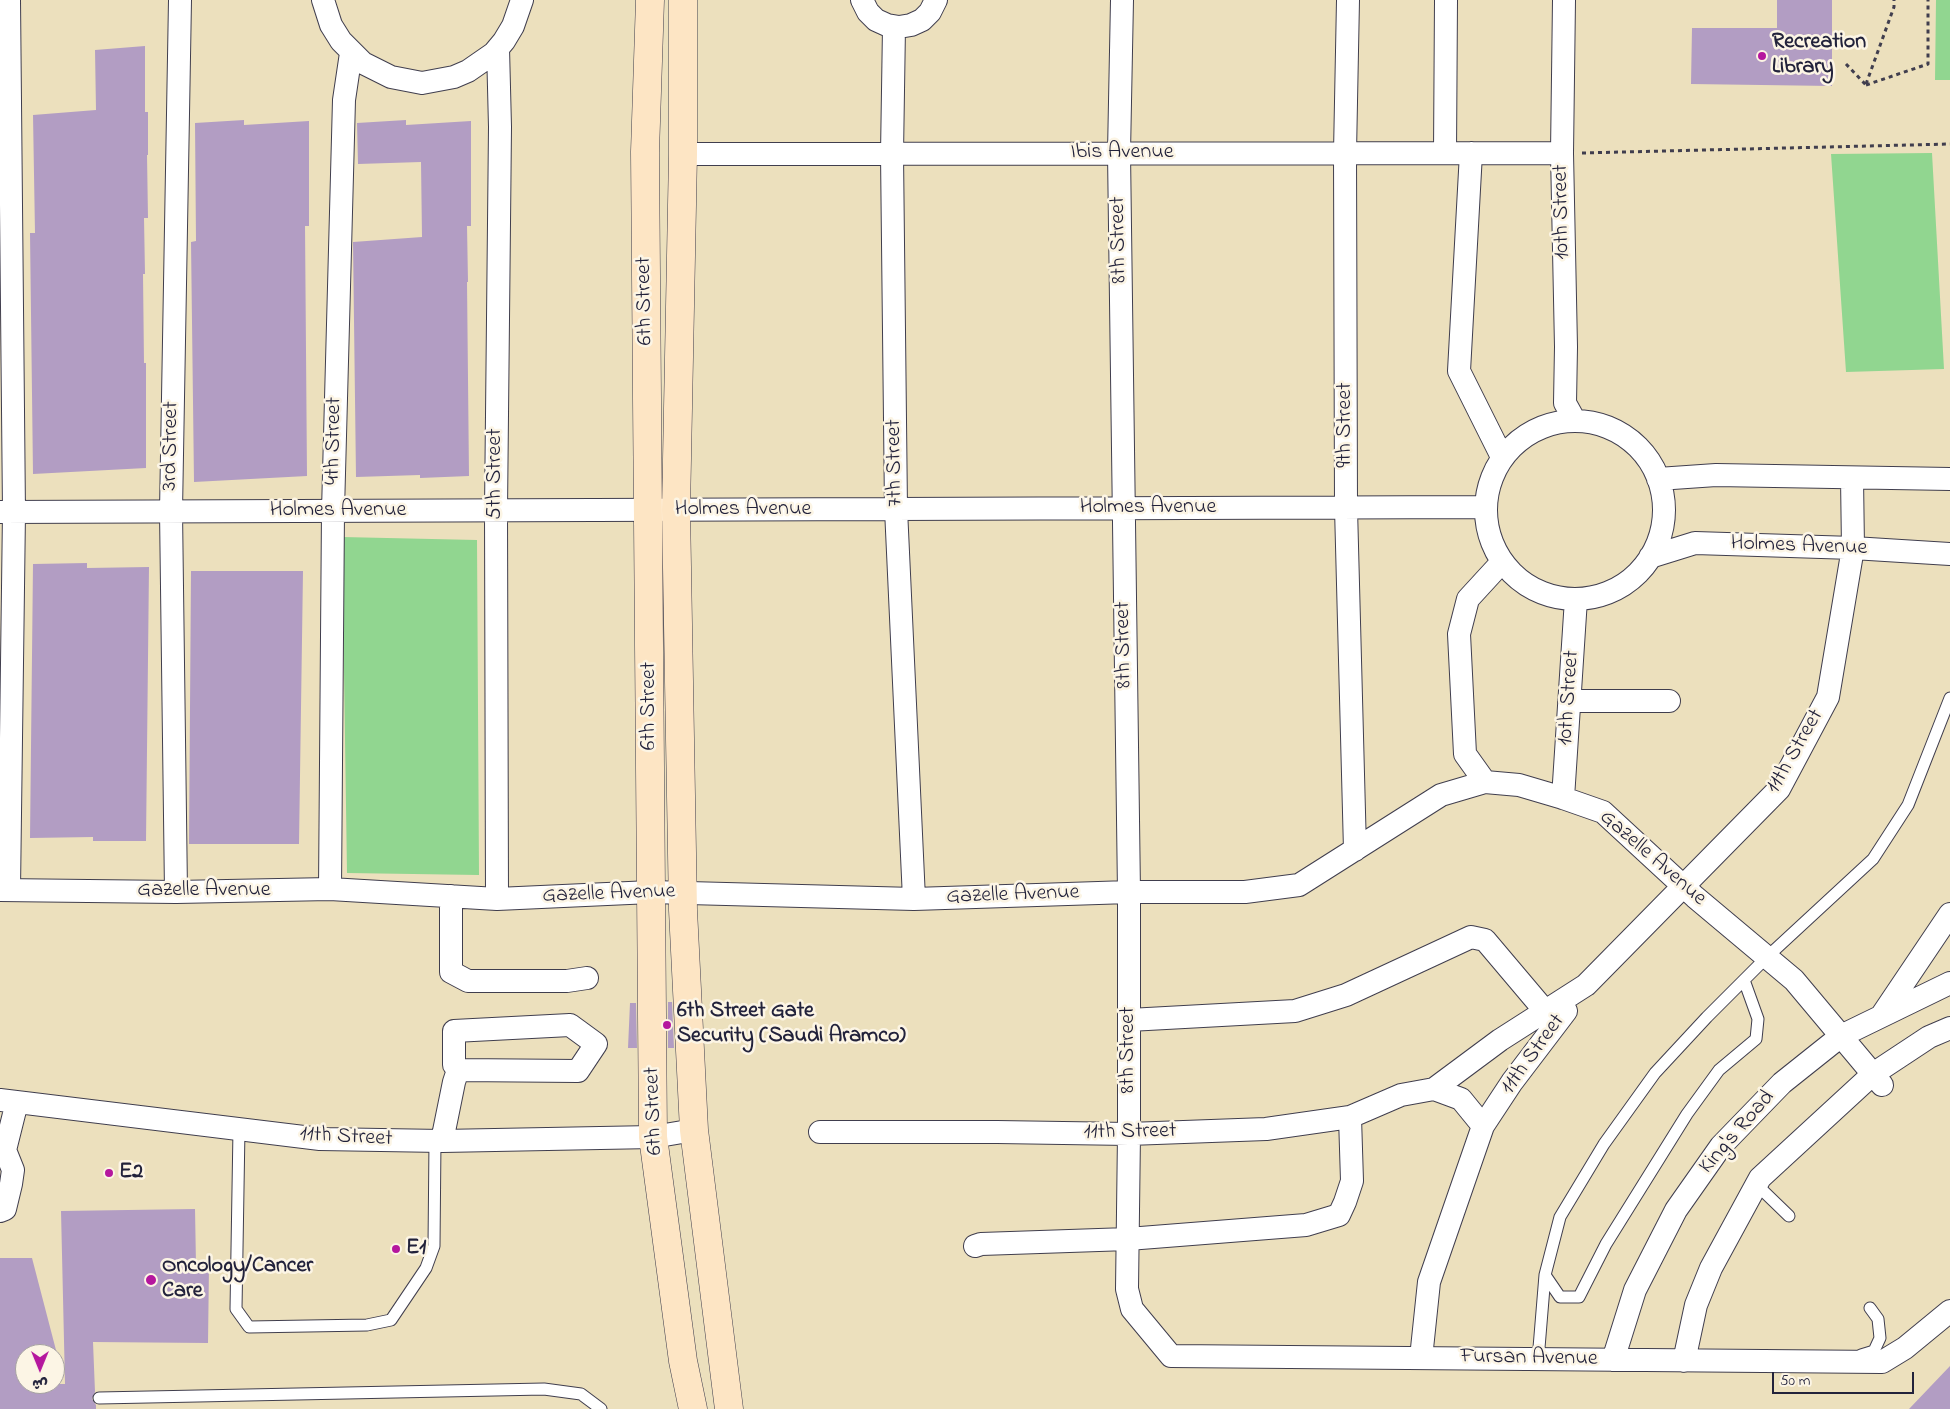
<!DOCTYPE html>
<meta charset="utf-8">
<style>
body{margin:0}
#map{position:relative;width:1950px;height:1409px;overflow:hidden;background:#ece0bd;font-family:"Indie Flower","Playpen Sans Arabic",sans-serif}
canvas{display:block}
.north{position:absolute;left:15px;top:1344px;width:50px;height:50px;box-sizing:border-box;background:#fcf5e5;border:1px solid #a5a1a1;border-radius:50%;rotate:180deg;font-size:14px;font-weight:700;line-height:20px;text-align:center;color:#22223b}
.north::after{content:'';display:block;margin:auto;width:18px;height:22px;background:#b5179e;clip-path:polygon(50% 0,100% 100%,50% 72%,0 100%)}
.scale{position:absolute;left:1772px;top:1372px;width:142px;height:22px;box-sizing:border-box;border:2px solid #22223b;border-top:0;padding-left:6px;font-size:15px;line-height:18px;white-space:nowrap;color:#22223b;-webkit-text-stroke:4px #fcf5e5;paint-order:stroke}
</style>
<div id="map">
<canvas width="1950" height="1409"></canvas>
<div class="north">ش</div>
<div class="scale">50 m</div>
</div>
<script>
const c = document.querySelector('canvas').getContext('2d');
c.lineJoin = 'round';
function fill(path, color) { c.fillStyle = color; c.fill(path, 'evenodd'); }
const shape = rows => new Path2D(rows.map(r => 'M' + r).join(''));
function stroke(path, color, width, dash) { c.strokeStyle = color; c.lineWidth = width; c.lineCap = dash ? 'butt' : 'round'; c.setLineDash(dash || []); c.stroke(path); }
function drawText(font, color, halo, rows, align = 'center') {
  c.font = font + ' "Indie Flower",sans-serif'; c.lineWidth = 5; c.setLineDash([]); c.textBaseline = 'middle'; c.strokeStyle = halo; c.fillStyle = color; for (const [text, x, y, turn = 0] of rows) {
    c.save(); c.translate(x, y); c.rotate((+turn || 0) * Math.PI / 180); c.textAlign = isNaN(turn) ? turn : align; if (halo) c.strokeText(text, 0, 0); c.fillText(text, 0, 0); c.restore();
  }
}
fill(shape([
 [1936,0,1950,0,1950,80,1935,80],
 [1932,153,1944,369,1846,372,1831,154],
 [342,537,477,540,479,875,347,873]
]), '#91d690');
fill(shape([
 [1777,0,1832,0,1832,86,1691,84,1692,28,1777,28],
 [145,46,145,112,148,112,148,155,147,155,148,218,144,218,145,274,143,274,144,363,146,363,146,468,33,474,30,233,35,233,33,115,96,110,95,50],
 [244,120,244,125,309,121,309,226,305,226,307,476,194,482,191,242,196,241,195,123],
 [406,120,406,125,471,121,471,226,467,226,468,282,467,282,469,476,420,478,420,475,356,477,353,242,422,237,421,162,358,164,357,123],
 [87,563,87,568,149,567,146,841,93,841,93,837,30,838,33,564],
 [191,571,303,571,299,844,189,844],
 [668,1002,672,1002,674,1048,668,1048],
 [630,1003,636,1003,637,1048,628,1048],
 [195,1209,196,1265,209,1266,208,1343,93,1342,95,1392,92,1399,96,1405,96,1409,0,1409,0,1258,32,1258,57,1354,25,1354,25,1384,65,1384,61,1211],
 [1950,1366,1950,1409,1909,1409]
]), '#b29dc3');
const service = shape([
 [239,1129,236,1309,249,1327,367,1325,391,1320,426,1268,434,1246,435,1141],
 [1757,1185,1789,1216],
 [1545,1275,1560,1297,1579,1297,1606,1244,1687,1114,1719,1070,1756,1039,1758,1019,1744,980],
 [1861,1355,1874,1351,1880,1338,1878,1319,1870,1308],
 [1538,1360,1545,1275,1560,1217,1604,1144,1655,1073,1707,1017,1767,957,1873,859,1908,805,1950,698],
 [99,1398,544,1389,581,1394,601,1409]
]);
const minor = shape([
 [323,0,331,25,341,41,363,63,391,77,422,83,454,77,468,71,494,53,504,41,513,26,522,0],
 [862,0,868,12,876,20,887,25,899,27,911,25,922,20,930,12,936,0],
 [1122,0,1119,153,1129,892,1129,1134,1127,1289,1132,1309,1171,1356,1882,1362,1905,1348,1950,1311],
 [1348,0,1345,153,1346,508,1355,850],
 [1564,0,1562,153,1566,347,1565,403,1575,421],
 [894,27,892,154,896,509,914,899],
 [1445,153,1446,0],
 [1471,153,1459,371,1502,457],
 [683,154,1562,153],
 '1486 510a89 89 0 1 1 178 0a89 89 0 1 1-178 0Z',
 [1658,479,1716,475,1950,479],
 [0,512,1485,507],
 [1650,557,1695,543,1853,548,1950,554],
 [1569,701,1669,701],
 [1485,782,1465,754,1459,634,1468,599,1502,562],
 [1563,798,1576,599],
 [9,889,14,512,9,0],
 [330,889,333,511,344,100,351,53],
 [0,890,176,892,330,889,497,899,651,892,914,899,1129,892,1245,892,1299,885,1441,795,1485,782,1519,785,1563,798,1603,812,1695,897,1794,980,1882,1085],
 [176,892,171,511,180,0],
 [451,896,451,972,468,981,567,981,587,978],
 [497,899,496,510,500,127,498,48],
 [1882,1015,1950,914],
 [1129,1020,1295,1011,1346,995,1471,937,1485,940,1556,1024],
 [570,1025,596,1044,578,1071,458,1070,454,1065,454,1031,570,1025],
 [1434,1089,1461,1099,1483,1126],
 [0,1100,320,1139,442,1141,653,1137,694,1130],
 [820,1132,997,1132,1129,1134,1266,1129,1350,1117,1401,1095,1434,1089,1500,1040,1586,985,1779,789,1828,697,1853,548,1852,478],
 [442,1141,454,1082,458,1070],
 [0,1211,5,1209,11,1184,13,1170,5,1150,17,1102],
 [975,1246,981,1244,1128,1239,1306,1225,1339,1215,1345,1202,1352,1181,1350,1117],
 [1421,1358,1429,1282,1483,1126,1512,1082,1566,1011],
 [1613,1360,1635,1290,1676,1210,1721,1146,1782,1083,1841,1036,1950,983],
 [1684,1361,1696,1305,1711,1268,1760,1178,1873,1074,1929,1037,1950,1028]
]);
const secondary = shape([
 [650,0,645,152,653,1137,683,1361,693,1409],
 [683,0,683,154,676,510,683,910,694,1130,729,1409]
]);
stroke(service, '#403e4e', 13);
stroke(minor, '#403e4e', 24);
stroke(secondary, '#403e4e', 29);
stroke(shape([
 [1846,64,1866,85],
 [1866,84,1894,7,1894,0],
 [1866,85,1928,64,1928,0],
 [1582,153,1950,144]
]), '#403e4e', 3, [4, 4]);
stroke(service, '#fff', 11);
stroke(minor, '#fff', 22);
stroke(secondary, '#fde5c4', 28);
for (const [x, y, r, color] of [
 [1762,56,5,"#b5179e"],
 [667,1025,5,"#b5179e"],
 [109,1173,5,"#b5179e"],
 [396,1249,5,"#b5179e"],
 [151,1280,6,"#b5179e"]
]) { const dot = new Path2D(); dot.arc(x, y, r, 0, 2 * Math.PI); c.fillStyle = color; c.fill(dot); stroke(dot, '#fcf5e5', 2); }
drawText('bold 22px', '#22223b', '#fcf5e5', [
 ["Recreation",1772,43],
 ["Library",1772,68],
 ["6th Street Gate",677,1012],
 ["Security (Saudi Aramco)",677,1037],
 ["E2",119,1173],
 ["E1",406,1249],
 ["Oncology/Cancer",162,1267],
 ["Care",162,1292]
], 'left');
drawText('22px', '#22223b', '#fcf5e5', [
 ["Ibis Avenue",1122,153],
 ["10th Street",1563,212,-91],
 ["8th Street",1120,240,-91],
 ["6th Street",646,301,-91],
 ["9th Street",1346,425,-90],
 ["4th Street",335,441,-89],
 ["3rd Street",172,446,-89],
 ["7th Street",896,463,-91],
 ["5th Street",496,474,-90],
 ["Holmes Avenue",1148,508],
 ["Holmes Avenue",743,510],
 ["Holmes Avenue",338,511],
 ["Holmes Avenue",1799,547,2],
 ["8th Street",1125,645,-91],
 ["10th Street",1570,698,-86],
 ["6th Street",650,706,-90],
 ["11th Street",1796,752,-60],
 ["Gazelle Avenue",1652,859,41],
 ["Gazelle Avenue",204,891],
 ["Gazelle Avenue",609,895,-2],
 ["Gazelle Avenue",1013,896,-2],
 ["8th Street",1129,1050,-90],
 ["11th Street",1534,1055,-54],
 ["6th Street",655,1111,-92],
 ["11th Street",1130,1133,-1],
 ["King's Road",1738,1133,-49],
 ["11th Street",346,1138,3],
 ["Fursan Avenue",1529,1359,1]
]);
</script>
